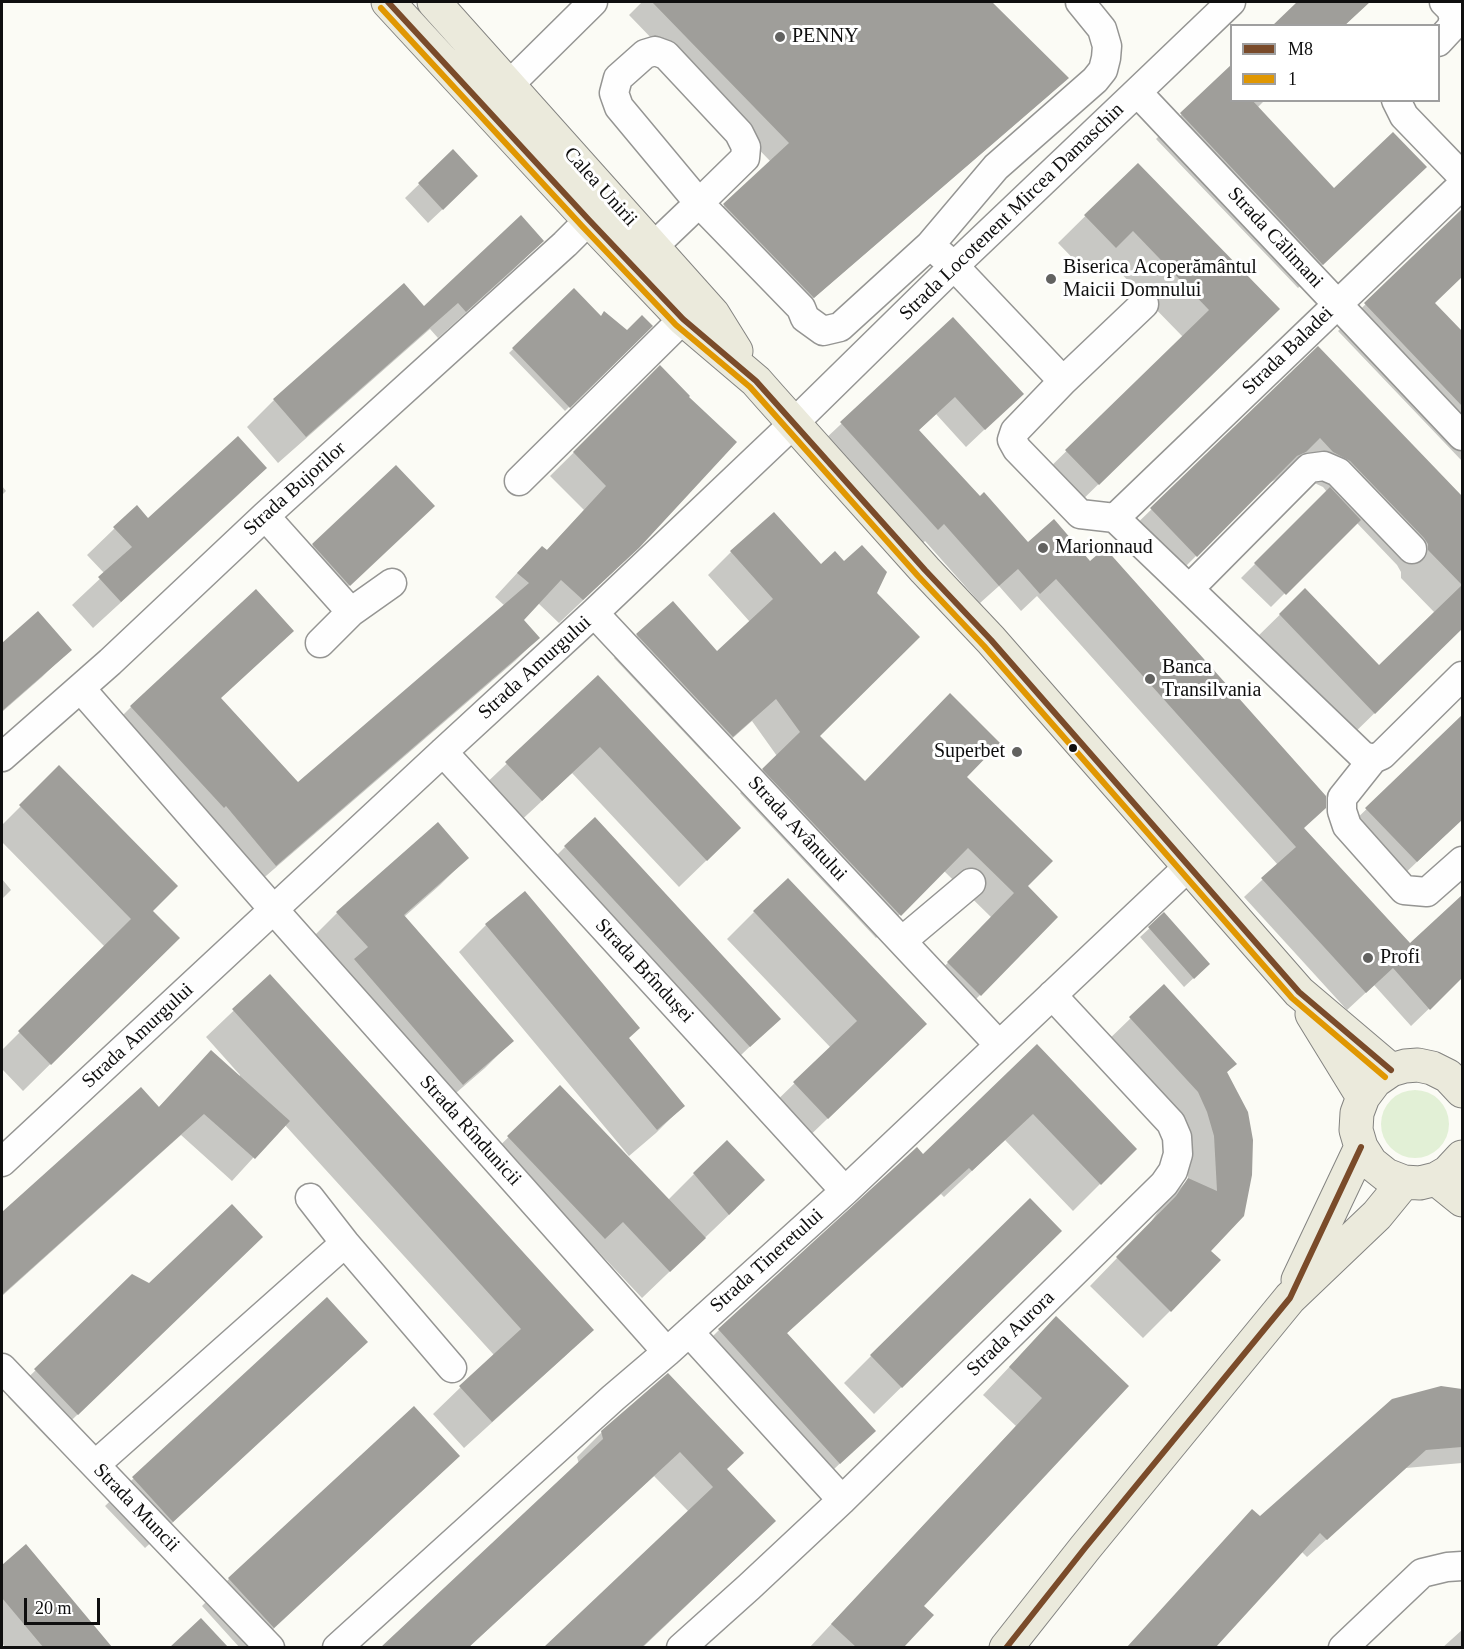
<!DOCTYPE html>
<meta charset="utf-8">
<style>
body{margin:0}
#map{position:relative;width:1464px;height:1649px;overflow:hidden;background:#fbfbf5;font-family:"Times New Roman",serif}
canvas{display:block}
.frame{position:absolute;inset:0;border:3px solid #0f0f0f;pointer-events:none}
.legend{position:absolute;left:1230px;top:24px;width:210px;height:78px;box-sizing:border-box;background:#fff;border:2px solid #9f9f9f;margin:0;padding:8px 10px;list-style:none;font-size:18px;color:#0f0f0f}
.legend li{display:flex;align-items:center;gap:12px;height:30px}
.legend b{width:30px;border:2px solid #9f9f9f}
.scale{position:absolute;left:24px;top:1598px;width:76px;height:27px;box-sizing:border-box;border:3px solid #0f0f0f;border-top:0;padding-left:8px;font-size:18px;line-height:21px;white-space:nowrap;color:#0f0f0f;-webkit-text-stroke:4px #fff;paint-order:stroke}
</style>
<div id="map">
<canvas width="1464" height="1649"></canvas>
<div class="frame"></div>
<ul class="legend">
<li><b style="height:8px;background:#7a4b2a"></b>M8</li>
<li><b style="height:8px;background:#e09702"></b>1</li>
</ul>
<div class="scale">20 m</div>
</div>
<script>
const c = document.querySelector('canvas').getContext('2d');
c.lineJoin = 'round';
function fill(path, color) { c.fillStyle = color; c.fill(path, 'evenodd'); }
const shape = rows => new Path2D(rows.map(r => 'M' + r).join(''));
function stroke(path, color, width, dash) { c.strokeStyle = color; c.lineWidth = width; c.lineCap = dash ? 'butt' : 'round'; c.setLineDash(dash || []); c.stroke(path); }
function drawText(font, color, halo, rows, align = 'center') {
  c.font = font + ' "Times New Roman",serif'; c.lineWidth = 6; c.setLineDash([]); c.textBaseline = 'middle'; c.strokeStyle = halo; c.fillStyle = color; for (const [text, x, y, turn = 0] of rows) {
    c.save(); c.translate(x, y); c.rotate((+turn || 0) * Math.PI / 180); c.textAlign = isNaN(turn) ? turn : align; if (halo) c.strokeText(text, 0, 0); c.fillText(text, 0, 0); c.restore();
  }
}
fill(shape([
 '1381 1124a34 34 0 1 1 68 0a34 34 0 1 1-68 0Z'
]), '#e2f0d6');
fill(shape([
 [642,2,990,2,1067,78,1048,96,794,315,705,223,771,162,629,15],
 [1299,2,1369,2,1344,26,1274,26],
 [1232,66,1232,100,1265,100,1257,108,1334,190,1400,191,1298,288,1156,139],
 [453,151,463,190,428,223,405,198],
 [1137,165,1250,336,1071,511,1039,478,1183,337,1105,257,1088,274,1058,243],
 [1462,211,1462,276,1434,303,1462,333,1462,461,1338,331],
 [542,241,515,268,438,338,430,329,278,463,247,427,274,400,404,285,424,308],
 [574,290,600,317,627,332,650,326,565,411,509,353],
 [953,319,1003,412,966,447,936,414,918,431,980,498,1028,544,1303,829,1410,945,1462,897,1462,977,1411,1026,1374,985,1347,1010,1244,897,1278,865,1037,596,1021,611,999,586,980,603,925,541,919,547,823,441],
 [1318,348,1462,498,1462,628,1347,740,1252,642,1305,590,1379,667,1435,613,1401,578,1401,572,1397,565,1356,522,1271,607,1241,578,1327,492,1323,487,1306,479,1292,464,1277,479,1269,483,1169,583,1124,536],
 [660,367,614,571,559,623,538,603,522,620,538,638,515,661,252,888,108,730,131,707,220,699,298,784,505,606,495,597,519,571,546,551,584,510,550,476],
 [265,468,238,495,93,628,72,605,105,574,87,555,115,528,148,520],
 [2,486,6,491,2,495],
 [774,514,818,736,864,783,965,777,1026,886,980,995,957,1018,925,986,992,918,944,871,876,938,740,793,777,756,752,721,709,759,614,658,637,635,716,653,750,622,708,575,731,552],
 [414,525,330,603,294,563,313,545],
 [38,613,69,650,42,677,2,712,2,645],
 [598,677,712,855,679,887,572,773,514,827,479,790],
 [1462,717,1462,819,1398,880,1348,827],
 [59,768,151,911,178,938,23,1091,2,1069,2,1050,105,947,2,842,2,825],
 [565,847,779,1019,722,1073,538,874],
 [467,858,440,885,404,917,512,1041,485,1068,435,1111,310,940,337,913],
 [2,879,11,890,2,899],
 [525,893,627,1039,683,1106,656,1133,629,1156,459,952,486,925],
 [754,912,898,1051,800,1145,767,1110,831,1048,727,939],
 [1164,915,1199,973,1184,987,1140,937],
 [270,976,591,1330,564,1357,464,1448,433,1414,494,1355,284,1124,232,1181,181,1135,2,1296,2,1215,141,1089,158,1108,211,1052,239,1077,240,1075,206,1037],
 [1164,986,1235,1064,1226,1073,1246,1113,1209,1251,1170,1311,1143,1338,1090,1286,1149,1225,1161,1207,1188,1180,1187,1164,1103,1045],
 [1037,1046,1108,1176,1073,1211,1005,1140,944,1197,941,1194,786,1334,874,1431,812,1490,692,1357,719,1330,917,1149,923,1156],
 [560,1087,668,1200,694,1174,736,1208,642,1298,595,1248,577,1265,481,1164],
 [1033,1258,874,1414,844,1383,871,1356],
 [234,1264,50,1441,8,1397,133,1276,149,1285],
 [327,1300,366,1342,339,1369,145,1548,105,1506,133,1479],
 [1029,1346,1127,1386,922,1606,932,1615,902,1648,809,1648,1016,1426,983,1395],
 [668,1375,726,1469,749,1546,642,1648,546,1648,689,1512,654,1476,468,1648,383,1648,579,1464,577,1457,602,1432],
 [1441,1388,1462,1391,1462,1463,1406,1468,1307,1557,1301,1551,1214,1648,1127,1648,1234,1530,1260,1519],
 [414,1408,430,1483,253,1648,240,1648,202,1606,229,1579],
 [26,1546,110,1648,6,1648,2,1643,2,1567],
 [201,1620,226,1648,172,1648],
 [1462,1630,1462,1648,1442,1648]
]), '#0003');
fill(shape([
 [652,2,992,2,1069,78,814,298,723,204,789,143],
 [1297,2,1370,2,1344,26,1272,26],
 [1232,64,1232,100,1252,100,1334,188,1393,132,1427,167,1323,265,1180,113],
 [453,149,478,176,443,210,418,183],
 [1138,163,1280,309,1099,485,1065,450,1209,310,1133,231,1116,248,1084,215],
 [1462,209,1462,277,1435,303,1462,331,1462,406,1364,303],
 [521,215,544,241,466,312,458,303,306,437,273,399,404,283,424,306],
 [574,288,601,316,604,311,627,330,642,315,653,326,570,408,512,348],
 [953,317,1024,394,985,430,955,397,919,430,980,496,984,492,1028,542,1054,519,1090,561,1105,548,1326,796,1326,808,1304,828,1410,943,1462,895,1462,978,1430,1010,1393,968,1366,993,1261,878,1296,847,1056,579,1040,594,1018,569,999,586,944,524,938,530,840,422],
 [1318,346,1462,496,1462,629,1375,714,1279,614,1305,588,1379,665,1462,585,1428,550,1428,544,1424,538,1350,461,1333,452,1320,438,1306,452,1297,456,1197,557,1150,508],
 [660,365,690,396,689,397,737,442,639,548,583,600,561,580,524,620,540,638,276,866,226,806,224,808,130,706,256,589,294,631,221,698,298,782,529,583,517,573,542,546,547,550,606,486,573,452],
 [238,436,267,468,121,602,98,577,132,547,113,527,137,505,148,518],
 [396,465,435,506,350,586,312,544],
 [1330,487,1361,520,1286,595,1254,563],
 [774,512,821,564,835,551,844,561,862,545,887,572,877,593,920,637,820,736,865,781,950,693,1000,743,967,777,1053,861,1028,886,1058,917,981,996,947,962,1014,893,968,848,901,916,762,769,800,732,776,699,733,737,636,634,673,601,717,651,773,599,730,551],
 [38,611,72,650,2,711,2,643],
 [598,675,741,828,707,861,600,747,542,801,505,762],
 [1462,715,1462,820,1417,862,1365,808],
 [59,765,178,886,153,911,180,938,51,1065,18,1031,131,919,19,805],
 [595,817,781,1019,750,1047,564,846],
 [438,822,469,858,404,915,514,1041,463,1085,354,959,368,947,336,912],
 [788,878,927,1024,828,1119,793,1082,857,1021,753,911],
 [525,891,640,1028,629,1038,685,1106,657,1130,485,924],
 [1164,912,1210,964,1194,979,1148,927],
 [270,974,594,1330,492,1422,459,1386,521,1329,232,1009],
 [1164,984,1237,1064,1227,1072,1248,1112,1253,1140,1252,1175,1244,1216,1211,1251,1221,1260,1171,1312,1116,1257,1176,1196,1188,1178,1217,1191,1214,1136,1207,1112,1198,1092,1129,1017],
 [1037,1044,1137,1149,1101,1185,1033,1114,972,1171,969,1168,787,1333,876,1431,840,1464,718,1329,917,1147,923,1154],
 [211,1050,290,1121,255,1159,204,1114,2,1295,2,1212,141,1087,159,1107],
 [560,1085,706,1238,670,1272,623,1222,605,1239,507,1136],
 [727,1140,765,1180,729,1215,693,1173],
 [1030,1198,1062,1231,902,1388,870,1355],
 [232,1204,263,1237,78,1415,34,1369,132,1274,149,1283],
 [327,1297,368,1342,173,1522,132,1477],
 [1056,1316,1129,1386,924,1606,934,1615,904,1647,856,1647,831,1624,1042,1398,1009,1367],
 [668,1373,744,1453,727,1469,776,1521,642,1647,544,1647,713,1487,680,1452,469,1647,381,1647,603,1439,601,1431],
 [1441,1386,1462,1389,1462,1447,1426,1450,1327,1540,1320,1533,1216,1647,1127,1647,1252,1509,1260,1516,1392,1399],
 [414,1406,460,1456,274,1628,228,1578],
 [26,1544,112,1647,43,1647,2,1598,2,1565],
 [201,1618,228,1647,170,1647]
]), '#9f9e9a');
const minor = shape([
 [1438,42,1451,28,1454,19,1451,9,1444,2],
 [655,51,666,55,739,133,746,147,745,158,699,203,619,107,614,93,618,78,645,54,655,51],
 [509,85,593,2],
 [1137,92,1462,436],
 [1396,100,1404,116,1462,176],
 [930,245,996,167,1095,80,1103,70,1106,58,1107,46,1102,29,1080,2],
 [653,247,699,203,801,308,805,318,823,331,840,327,930,245,954,266,1063,381],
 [1144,304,1063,381,1015,431,1012,440,1017,449,1080,514,1115,518,1363,756,1373,759],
 [519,481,683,319],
 [265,516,351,612],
 [1115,518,1462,185],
 [1189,589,1309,468,1324,466,1338,472,1412,549],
 [594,613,999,1045],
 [320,643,351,612,392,583],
 [1462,676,1382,755,1373,759,1342,798,1342,811,1347,826,1404,890,1427,892,1462,861],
 [81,689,274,910,667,1352],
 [443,752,845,1191],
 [2,757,110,662,265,516,565,244,589,220],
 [902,941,971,883],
 [2,1162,443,752,594,613,794,423,954,266,1137,92,1231,2],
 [310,1198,345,1243,452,1368],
 [689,1332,842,1500],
 [2,1368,270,1648],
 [95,1465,345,1243],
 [337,1648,613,1398,667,1352,845,1191,1189,866],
 [681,1648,749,1587,842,1500,1164,1184,1173,1171,1178,1154,1177,1137,1171,1123,1052,995],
 [1343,1648,1422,1573,1447,1567,1462,1566]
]);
const major = shape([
 [388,2,589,220,683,319,756,381,771,398,925,570,991,640,1299,992,1391,1070],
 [434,2,713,314,736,351],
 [1312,1014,1363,1097],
 [1462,1091,1448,1076,1432,1068,1418,1065,1405,1066,1391,1070,1375,1081,1363,1097,1357,1113,1356,1130,1361,1147,1371,1163,1386,1175,1404,1182,1420,1183,1436,1179,1448,1172,1462,1157],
 [1436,1179,1462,1200],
 [1298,1280,1361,1147],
 [1006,1648,1085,1548,1290,1298,1377,1215,1404,1182]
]);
stroke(minor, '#959593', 31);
stroke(major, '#838380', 35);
stroke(minor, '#fefefe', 28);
stroke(major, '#ebeadc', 33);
stroke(shape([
 [388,2,589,220,683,319,756,381,925,570,991,640,1299,992,1391,1070],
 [1006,1648,1085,1548,1290,1298,1361,1147]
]), '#7a4b2a', 6);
stroke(shape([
 [381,8,582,226,676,325,750,387,918,576,984,646,1292,998,1385,1077]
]), '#e09702', 6);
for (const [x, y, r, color] of [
 [780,37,6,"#626260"],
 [1051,279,6,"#626260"],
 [1043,548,6,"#626260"],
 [1150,679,6,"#626260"],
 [1073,748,5,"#0f0f0f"],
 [1017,752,6,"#626260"],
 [1368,958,6,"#626260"]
]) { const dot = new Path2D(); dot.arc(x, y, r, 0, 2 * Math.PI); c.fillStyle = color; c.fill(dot); stroke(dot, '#fff', 2); }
drawText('20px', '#0f0f0f', '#fff', [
 ["PENNY",792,37],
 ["Biserica Acoperământul",1063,268],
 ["Maicii Domnului",1063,291],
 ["Marionnaud",1055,548],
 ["Banca",1162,668],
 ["Transilvania",1162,691],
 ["Superbet",1005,752,"right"],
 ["Profi",1380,958]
], 'left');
drawText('20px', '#0f0f0f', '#fff', [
 ["Calea Unirii",600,187,48],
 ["Strada Locotenent Mircea Damaschin",1012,212,-44],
 ["Strada Călimani",1275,238,47],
 ["Strada Baladei",1288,351,-44],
 ["Strada Bujorilor",295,489,-42],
 ["Strada Amurgului",535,668,-42],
 ["Strada Avântului",797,829,47],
 ["Strada Brîndușei",644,971,47],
 ["Strada Amurgului",138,1036,-43],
 ["Strada Rîndunicii",470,1131,48],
 ["Strada Tineretului",767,1261,-42],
 ["Strada Aurora",1011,1334,-44],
 ["Strada Muncii",136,1508,46]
]);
</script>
